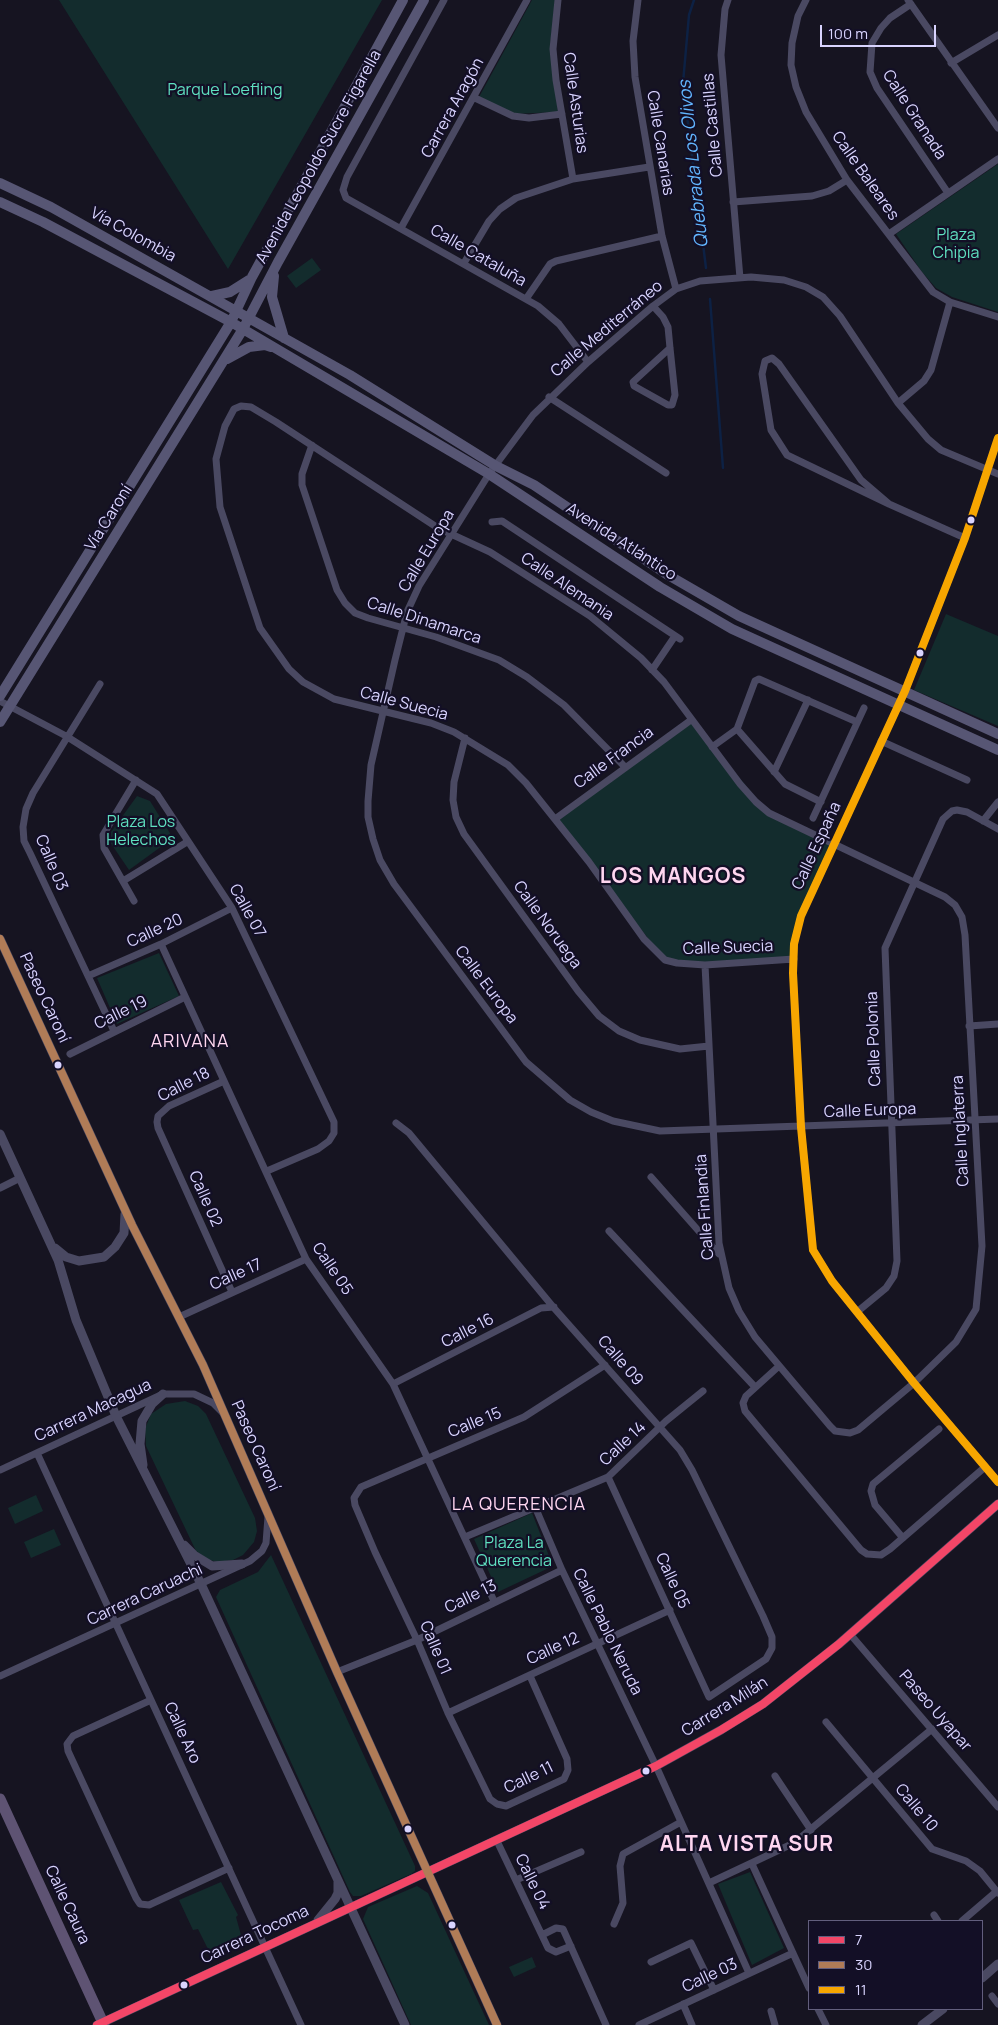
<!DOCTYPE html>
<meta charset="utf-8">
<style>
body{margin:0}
#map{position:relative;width:998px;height:2025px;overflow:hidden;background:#161421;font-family:Manrope,sans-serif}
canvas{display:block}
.legend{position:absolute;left:808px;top:1920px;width:175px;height:90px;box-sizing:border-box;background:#130f26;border:1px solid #625e7d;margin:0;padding:6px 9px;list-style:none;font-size:15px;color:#d9d4ff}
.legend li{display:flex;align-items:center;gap:10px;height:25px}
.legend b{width:25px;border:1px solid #625e7d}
.scale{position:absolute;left:820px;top:25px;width:116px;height:22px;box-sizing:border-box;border:2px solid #d9d4ff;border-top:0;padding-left:6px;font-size:15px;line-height:18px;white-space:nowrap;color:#d9d4ff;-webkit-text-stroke:4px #130f26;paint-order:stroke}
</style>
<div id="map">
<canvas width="998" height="2025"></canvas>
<ul class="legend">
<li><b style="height:6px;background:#f34667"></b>7</li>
<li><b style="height:6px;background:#b07c57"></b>30</li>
<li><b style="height:6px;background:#f7a600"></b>11</li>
</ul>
<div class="scale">100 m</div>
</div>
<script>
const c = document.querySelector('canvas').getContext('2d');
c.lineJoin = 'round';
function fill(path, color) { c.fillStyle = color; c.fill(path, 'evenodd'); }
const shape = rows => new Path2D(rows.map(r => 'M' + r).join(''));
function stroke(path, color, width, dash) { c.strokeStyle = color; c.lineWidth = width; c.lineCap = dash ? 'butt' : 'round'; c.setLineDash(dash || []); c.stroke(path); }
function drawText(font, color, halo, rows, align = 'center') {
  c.font = font + ' Manrope,sans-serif'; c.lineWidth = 4.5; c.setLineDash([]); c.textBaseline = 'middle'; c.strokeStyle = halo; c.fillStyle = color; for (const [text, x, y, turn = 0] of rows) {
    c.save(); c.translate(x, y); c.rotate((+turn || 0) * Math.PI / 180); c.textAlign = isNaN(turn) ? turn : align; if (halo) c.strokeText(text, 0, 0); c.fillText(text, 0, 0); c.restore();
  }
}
fill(shape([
 [59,0,382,0,228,269],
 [532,0,555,0,550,48,558,112,513,114,479,97],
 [998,164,998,312,952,297,936,288,922,272,896,234],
 [312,258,321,270,296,288,287,276],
 [946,614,998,636,998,726,914,690],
 [691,720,769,813,834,842,801,916,794,959,705,965,665,960,555,819],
 [137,796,150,801,173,838,129,870,110,842,111,832],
 [159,953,179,996,117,1024,97,978],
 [185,1401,198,1406,206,1414,255,1518,257,1531,254,1542,243,1555,233,1560,218,1562,209,1560,196,1551,146,1446,145,1429,151,1414,166,1404],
 [36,1495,43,1511,15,1524,8,1508],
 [532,1513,553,1566,498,1592,474,1539],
 [54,1529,61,1545,31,1558,24,1542],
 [271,1555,415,1866,415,1871,411,1874,361,1896,353,1896,350,1892,216,1597,220,1590,258,1572],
 [750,1872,784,1948,752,1965,718,1884],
 [221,1882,238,1915,236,1917,241,1935,240,1939,210,1953,198,1929,193,1930,179,1900],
 [417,1886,428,1893,489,2025,411,2025,363,1919,368,1907],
 [532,1957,536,1967,514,1977,509,1967]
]), '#132c2d');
stroke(shape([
 [694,0,689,15,683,83,706,268],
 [710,299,723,468]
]), '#0d2144', 2.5);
stroke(shape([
 [444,0,347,177,343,190,346,198,538,306,559,324,588,362],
 [558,0,553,49,556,80,573,179],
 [638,0,633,41,635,77,662,236,676,289],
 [728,0,725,9,721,55,740,278],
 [806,0,798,16,792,43,791,65,796,87,806,112,847,180,933,292,950,302,998,317],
 [908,0,998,128],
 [911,4,890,18,881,28,872,43,870,72,877,88,948,193],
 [951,63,998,35],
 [475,98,513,116,529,118,562,114],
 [733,202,812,196,829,191,847,180],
 [401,228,527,0],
 [889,234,998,159],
 [464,263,489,221,500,209,516,198,573,179,649,167],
 [526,299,550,264,556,261,662,236],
 [653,306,663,317,668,327,670,348,675,395,672,405,668,405,634,386,633,382,670,348],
 [549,397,666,473],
 [898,403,924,381,931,370,950,302],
 [998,438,965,538,905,691,801,916,794,944,793,973,801,1127,813,1250,832,1281,914,1383,998,1482],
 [312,445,302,474,302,485,337,590,345,603,355,613,368,618,436,637,499,660,527,677,564,705,625,767],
 [998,474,941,450,928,439,898,403,840,316,823,297,806,287,784,280,751,277,700,281,676,289,653,306,588,362,533,415,489,474,419,586,407,612,395,660,371,765,368,801,368,817,373,839,380,860,394,884,526,1062,570,1100,591,1112,613,1121,660,1131,998,1119],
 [889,504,861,480,779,364,772,358,765,361,762,374,771,430,787,455,889,504,965,538],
 [492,522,502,521,680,639],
 [652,670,675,636],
 [100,684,33,793,26,809,23,827,24,841,30,853,114,1031],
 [0,701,66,736,157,794,232,908,334,1122,334,1133,329,1141,318,1149,267,1171],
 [737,729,785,784,821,802],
 [465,738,454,782,453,800,456,817,464,834,578,991,599,1016,619,1031,640,1040,680,1049,709,1046],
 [881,741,967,780],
 [712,747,737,729,755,681,759,679,857,722],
 [774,772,808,700],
 [813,818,864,708],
 [555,819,691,720],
 [983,821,998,802],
 [123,881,187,842],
 [134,901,104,848,103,835,136,780],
 [161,944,306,1259,393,1384,494,1601],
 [705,965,719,1243,729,1288,739,1311,755,1337,830,1426,835,1431,850,1433,858,1430,914,1383,956,1342,976,1309,982,1246,965,935,962,917,955,905,945,897,769,813,756,802,740,784,664,682,641,658,590,616,490,552,438,528,276,422,251,407,241,406,234,409,225,426,216,459,220,507,260,628,289,669,303,682,334,699,431,723,454,732,508,765,526,783,589,862,644,939,665,960,677,963,705,965,794,959],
 [88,976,161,944,232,908],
 [969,1026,998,1024],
 [70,1054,185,997],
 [224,1081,169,1106,158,1116,157,1122,158,1128,232,1292],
 [396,1123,409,1133,554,1308,680,1450,692,1470,763,1616,772,1637,772,1648,766,1659,709,1697,608,1477],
 [651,1177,719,1254],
 [0,1188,20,1178],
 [609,1231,755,1387],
 [857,1312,886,1288,894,1276,897,1261,885,948,943,819,952,811,957,810,967,812,998,829],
 [179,1317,306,1259],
 [779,1366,746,1396,743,1403,745,1411,861,1550,867,1554,881,1555,890,1549,985,1467],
 [393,1384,541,1308,554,1307],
 [37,1453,301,2025],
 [0,1470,163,1394,194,1394,213,1403,222,1412],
 [536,1509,562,1570,656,1766,749,1973],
 [465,1537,608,1477,666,1421,703,1391],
 [903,1538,875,1505,871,1491,873,1484,939,1429],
 [850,1634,998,1807],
 [337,1672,417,1640,562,1570],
 [0,1676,250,1561,262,1551,266,1543,268,1517],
 [530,1676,567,1759,568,1770,564,1779,506,1806,497,1804,490,1799,448,1713,417,1640,375,1552,355,1505,354,1498,361,1487,524,1417,605,1365],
 [151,1700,73,1736,67,1744,68,1751,136,1898,140,1904,149,1905,229,1868],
 [448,1713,670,1610],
 [826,1722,932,1849,966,1861,980,1871,998,1893],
 [775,1776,811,1830],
 [497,1841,548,1948,556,1952,571,1946],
 [752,1864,809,1988],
 [516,1880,581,1852],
 [709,1883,794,1843,932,1729],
 [934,1915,938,1921],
 [962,1921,997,1891],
 [614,1924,623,1903,620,1866,623,1854,681,1822],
 [542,1935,556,1928,563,1929,606,2025],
 [651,1962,691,1943,714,1990],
 [992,1996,998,2004],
 [683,2004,692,2025],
 [818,2009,826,2025],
 [771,2011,775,2025],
 [639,2025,793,1953]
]), '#4a4962', 7);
stroke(shape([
 [0,939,132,1225,203,1365,337,1672,497,2025],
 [0,1134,58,1260,76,1320,116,1416,201,1584,405,2025],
 [55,1248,66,1257,79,1261,104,1257,115,1247,124,1233,125,1214],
 [143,1465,140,1444,142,1421,152,1404,163,1394],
 [184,1545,194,1555,212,1566,242,1564],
 [318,1920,335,1899,338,1893,338,1882],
 [982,1978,998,1964],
 [97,2025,656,1766,721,1730,763,1704,839,1644,998,1504],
 [922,2025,943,2009]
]), '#4a4962', 9);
stroke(shape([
 [0,183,51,207,350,375,496,466,534,485,668,575,739,616,998,734],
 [0,202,43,222,231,322,489,474,660,587,732,629,998,750],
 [274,276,272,297,284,338],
 [212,296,230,292,249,280],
 [227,359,249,347,265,345,271,347],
 [0,696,231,322,252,277,403,0],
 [0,722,243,329,278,262,424,0]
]), '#575674', 10);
stroke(shape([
 [0,1799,104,2025]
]), '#5e5373', 11);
stroke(shape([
 [97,2025,656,1766,721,1730,763,1704,839,1644,998,1504]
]), '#f34667', 8);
stroke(shape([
 [0,939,132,1225,203,1365,337,1672,497,2025]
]), '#b07c57', 8);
stroke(shape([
 [998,438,965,538,905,691,801,916,794,944,793,973,801,1127,813,1250,832,1281,914,1383,998,1482]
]), '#f7a600', 8);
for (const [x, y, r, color] of [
 [971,520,4.5,"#d9d4ff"],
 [920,653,4.5,"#d9d4ff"],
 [58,1065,4.5,"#d9d4ff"],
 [646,1771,4.5,"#d9d4ff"],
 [408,1829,4.5,"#d9d4ff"],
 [452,1925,4.5,"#d9d4ff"],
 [184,1985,4.5,"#d9d4ff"]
]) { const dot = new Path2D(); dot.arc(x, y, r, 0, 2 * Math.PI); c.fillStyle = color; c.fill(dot); stroke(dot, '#130f26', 2); }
drawText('16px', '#5fe0c0', '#130f26', [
 ["Parque Loefling",225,91],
 ["Plaza",956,236],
 ["Chipia",956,254],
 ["Plaza Los",141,823],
 ["Helechos",141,841],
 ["Plaza La",514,1544],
 ["Querencia",514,1562]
]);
drawText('16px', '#d9d4ff', '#130f26', [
 ["Calle Asturias",575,103,82],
 ["Carrera Aragón",453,108,-61],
 ["Calle Granada",914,115,57],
 ["Calle Castillas",713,125,-95],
 ["Calle Canarias",660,143,81],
 ["Avenida Leopoldo Sucre Figarella",319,157,-61],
 ["Calle Baleares",865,176,55],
 ["Vía Colombia",133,235,29],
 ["Calle Cataluña",478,256,30],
 ["Calle Mediterráneo",607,329,-40],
 ["Vía Caroní",109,518,-58],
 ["Avenida Atlántico",621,542,33],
 ["Calle Europa",427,551,-59],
 ["Calle Alemania",567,587,34],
 ["Calle Dinamarca",424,621,18],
 ["Calle Suecia",404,704,15],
 ["Calle Francia",614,758,-36],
 ["Calle España",817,846,-65],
 ["Calle 03",51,863,67],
 ["Calle 07",247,911,61],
 ["Calle Noruega",547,925,54],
 ["Calle 20",155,931,-25],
 ["Calle Suecia",728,948,-2],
 ["Calle Europa",486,985,53],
 ["Paseo Caroní",44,998,65],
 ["Calle 19",121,1013,-26],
 ["Calle Polonia",874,1039,-92],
 ["Calle 18",184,1085,-27],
 ["Calle Europa",870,1111,-2],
 ["Calle Inglaterra",961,1131,-93],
 ["Calle 02",205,1199,66],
 ["Calle Finlandia",705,1207,-94],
 ["Calle 05",332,1269,56],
 ["Calle 17",236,1275,-24],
 ["Calle 16",468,1331,-27],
 ["Calle 09",620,1361,49],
 ["Carrera Macagua",93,1411,-25],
 ["Calle 15",475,1423,-22],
 ["Calle 14",623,1444,-43],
 ["Paseo Caroní",255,1446,66],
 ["Calle 05",672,1581,65],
 ["Carrera Caruachi",145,1595,-25],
 ["Calle 13",471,1597,-26],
 ["Calle Pablo Neruda",607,1632,64],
 ["Calle 01",435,1648,67],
 ["Calle 12",553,1649,-25],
 ["Carrera Milán",725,1707,-32],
 ["Paseo Uyapar",935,1711,49],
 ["Calle Aro",182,1733,65],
 ["Calle 11",529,1778,-26],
 ["Calle 10",916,1808,50],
 ["Calle 04",532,1882,64],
 ["Calle Caura",67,1905,65],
 ["Carrera Tocoma",255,1935,-25],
 ["Calle 03",710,1976,-25]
]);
drawText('italic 18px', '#62b6ff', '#130f26', [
 ["Quebrada Los Olivos",694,164,-96]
]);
c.letterSpacing = '1px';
drawText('18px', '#ffd6f0', '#130f26', [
 ["ARIVANA",190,1042],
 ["LA QUERENCIA",519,1505]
]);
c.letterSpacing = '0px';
c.letterSpacing = '1px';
drawText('bold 21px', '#ffd6f0', '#130f26', [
 ["LOS MANGOS",673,877],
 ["ALTA VISTA SUR",747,1845]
]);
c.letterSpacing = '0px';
</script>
